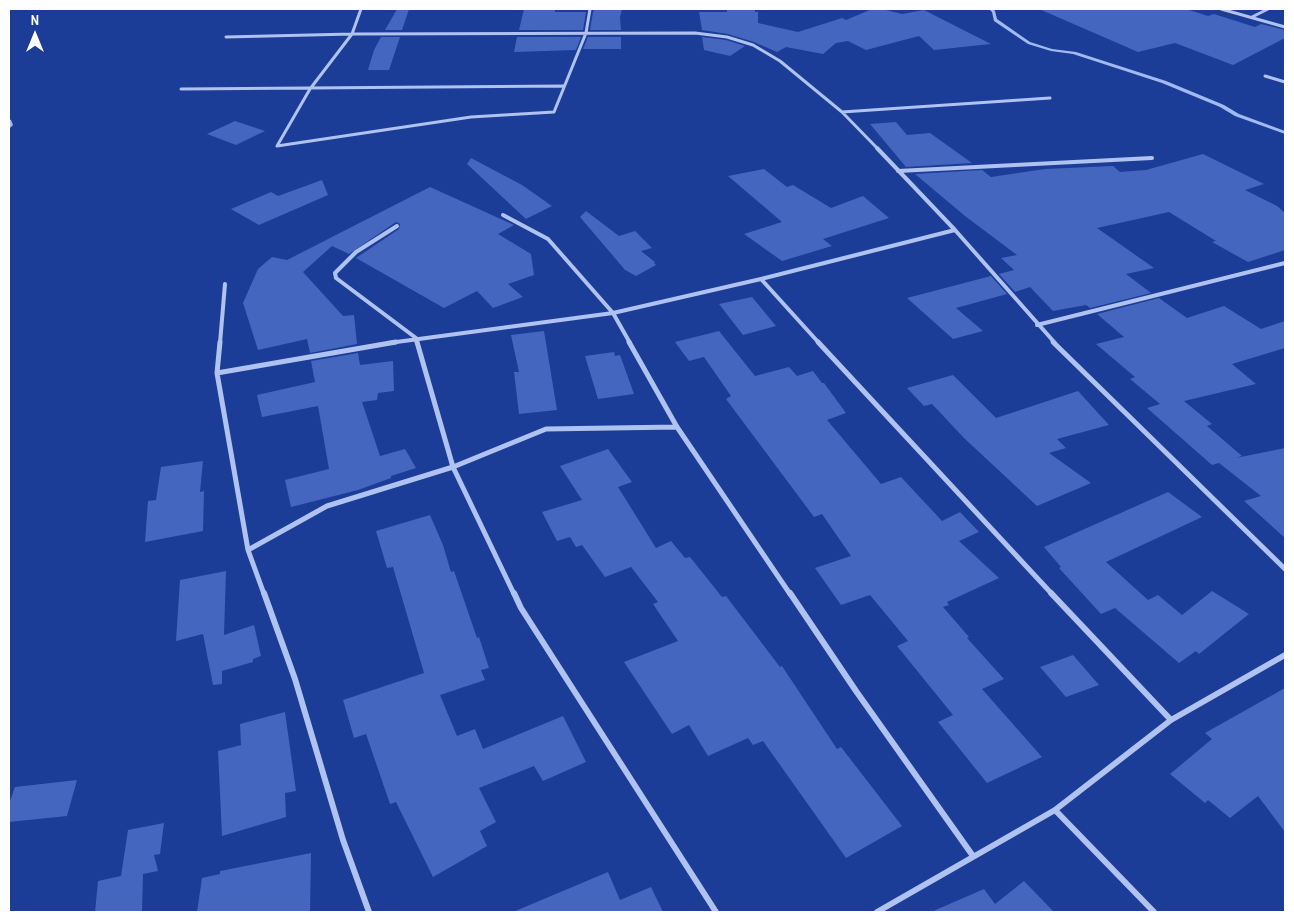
<!DOCTYPE html>
<style>
body{margin:0}
#map{position:relative;width:1294px;height:921px;overflow:hidden;background:#1b3d97;font-family:"Archivo Narrow",sans-serif}
canvas{display:block}
.frame{position:absolute;inset:0;border:10px solid #fff;pointer-events:none}
.north{position:absolute;left:10px;top:10px;width:50px;height:50px;-webkit-text-stroke:4px #1b3d97;paint-order:stroke;rotate:0deg;font-size:14px;font-weight:700;line-height:20px;text-align:center;color:#fff}
.north::after{content:'';display:block;margin:auto;width:18px;height:22px;background:#fff;clip-path:polygon(50% 0,100% 100%,50% 72%,0 100%)}
</style>
<div id="map">
<canvas width="1294" height="921"></canvas>
<div class="frame"></div>
<div class="north">N</div>
</div>
<script>
const c = document.querySelector('canvas').getContext('2d');
c.lineJoin = 'round';
const shape = rows => new Path2D(rows.map(r => 'M' + r).join(''));
function fill(path, color) { c.fillStyle = color; c.fill(path, 'evenodd'); }
function stroke(path, color, width, dash) { c.strokeStyle = color; c.lineWidth = width; c.lineCap = dash ? 'butt' : 'round'; c.setLineDash(dash || []); c.stroke(path); }
fill(shape([
 [989,9,993,9,995,11,997,19,1030,42,1052,49,1076,52,1166,81,1224,105,1239,114,1285,131,1285,134,1235,116,1220,107,1162,83,1073,54,1051,51,1028,44,994,21,992,12,989,9],
 [9,119,11,120,13,125,9,129,9,119]
]), '#a2baf2');
fill(shape([
 [397,9,409,9,402,30,385,30],
 [524,9,555,9,555,12,586,12,583,30,519,30],
 [595,9,622,9,620,17,621,30,590,30,593,12],
 [727,9,755,9,755,12,758,12,758,23,798,32,842,18,846,20,872,9,882,9,902,14,924,10,991,44,934,50,919,36,866,50,848,41,836,43,823,54,786,47,777,52,754,42,728,34,702,30,699,12,727,12],
 [1039,9,1186,9,1208,16,1214,14,1255,27,1261,24,1285,30,1285,38,1233,65,1175,43,1138,52],
 [381,37,400,37,389,70,368,70,374,50],
 [517,37,581,37,576,50,514,52],
 [588,37,621,37,621,49,583,49],
 [702,37,726,40,745,46,730,56,704,50],
 [235,121,265,131,236,145,207,134],
 [896,122,907,135,930,133,972,163,906,167,870,124],
 [1203,154,1264,184,1245,190,1277,206,1285,213,1285,250,1248,262,1212,242,1216,241,1169,212,1097,228,1154,268,1126,274,1151,293,1090,308,1086,305,1053,311,1030,287,1015,292,999,274,1014,270,1001,258,1017,255,965,216,915,174,982,170,991,177,1045,169,1113,166,1120,172,1146,170],
 [471,158,522,185,552,206,526,219,467,164],
 [764,169,787,187,793,185,831,208,863,196,889,218,823,239,832,246,782,261,744,234,782,222,728,176],
 [322,180,328,195,259,225,231,209,271,192,278,196],
 [430,187,514,225,498,234,531,254,534,275,508,284,523,297,493,308,477,291,444,308,356,258,399,229,400,224,396,222,349,254,332,246,303,272,343,316,354,315,357,344,310,353,307,339,258,350,243,303,258,269,272,257,287,260],
 [586,211,619,236,635,231,652,248,641,251,655,262,654,263,656,265,636,276,625,270,580,217],
 [991,276,1007,294,956,308,983,331,953,339,907,298],
 [752,297,776,326,743,335,719,304],
 [1159,298,1187,318,1224,306,1261,329,1285,321,1285,348,1232,364,1256,384,1184,401,1212,424,1207,426,1242,456,1236,458,1285,448,1285,538,1244,501,1261,496,1219,463,1212,465,1147,408,1160,404,1130,379,1135,377,1096,344,1124,337,1097,314],
 [544,331,557,410,519,414,514,372,519,372,511,335],
 [719,331,755,376,789,367,797,376,813,371,822,383,824,383,846,413,827,420,881,484,901,477,942,521,960,512,979,532,959,541,999,578,947,602,949,605,943,607,969,637,967,638,1004,679,982,689,1042,757,987,783,938,722,953,715,897,646,908,641,870,595,841,605,815,568,851,556,822,514,814,517,726,399,731,396,704,357,689,361,675,342],
 [614,352,615,356,620,355,634,394,598,399,585,356],
 [358,353,360,365,393,361,394,391,378,393,377,400,362,402,380,456,405,449,416,468,391,476,391,478,358,490,291,507,285,480,329,469,318,406,262,417,257,395,315,382,311,361],
 [953,375,996,418,1078,391,1109,425,1057,439,1066,448,1049,453,1091,483,1037,506,964,438,932,404,924,406,907,388],
 [608,449,632,482,618,487,656,548,671,541,685,558,690,557,722,597,726,596,780,667,782,666,837,749,841,747,902,826,846,858,763,741,753,745,748,738,708,756,689,725,672,734,624,662,678,641,653,604,658,602,631,567,605,577,582,545,576,547,570,537,557,541,542,512,582,500,560,466],
 [203,461,200,492,204,491,203,531,145,542,148,501,156,500,161,467],
 [1168,492,1202,517,1106,562,1148,600,1158,595,1182,615,1212,591,1249,614,1199,654,1196,651,1179,663,1115,608,1101,614,1059,568,1061,567,1044,547],
 [430,515,443,545,451,572,454,571,477,638,479,637,489,668,481,670,485,680,440,695,457,736,475,729,483,749,563,716,586,762,543,781,534,766,479,788,496,822,480,831,487,846,433,877,396,802,390,804,366,734,354,738,343,700,424,673,393,567,387,568,376,531],
 [226,571,224,635,254,625,261,656,253,659,253,662,222,671,222,684,213,685,203,634,176,641,180,580],
 [1073,655,1099,685,1066,697,1040,667],
 [1285,688,1285,832,1258,796,1230,818,1208,800,1205,803,1170,774,1212,739,1205,733],
 [285,712,296,791,285,793,286,817,222,836,218,751,241,745,240,724],
 [77,780,67,816,9,822,9,804,15,787],
 [164,823,160,854,154,855,158,871,143,874,142,912,95,912,98,881,121,876,128,830],
 [311,853,310,912,197,912,202,878,220,874,220,871],
 [608,872,620,900,651,887,663,912,513,912],
 [1024,881,1054,912,931,912,984,889,995,904]
]), '#4466be');
stroke(shape([
 [1221,9,1285,27],
 [1252,17,1268,9],
 [226,37,352,34,695,33,727,37,753,45,780,61,842,112,878,149],
 [1265,76,1285,82],
 [181,89,563,86],
 [842,112,1050,98],
 [277,146,471,117,554,112,586,33,590,9],
 [277,146,310,89,352,34,361,9]
]), '#afc2f0', 3);
stroke(shape([
 [877,148,955,230,1055,343],
 [898,171,1152,158],
 [503,215,548,239,613,313,630,343],
 [397,226,356,252,335,273,336,278,416,338,417,343],
 [761,279,819,343],
 [1037,325,1285,263],
 [220,343,225,284],
 [389,343,613,313,761,279,955,230]
]), '#afc2f0', 4);
stroke(shape([
 [220,342,217,373,248,550,264,594],
 [417,342,453,467,514,594],
 [629,342,677,427,790,594],
 [818,342,1052,594],
 [1053,342,1285,569],
 [217,373,396,342],
 [248,550,327,506,453,467,546,429,677,427]
]), '#afc2f0', 5);
stroke(shape([
 [264,593,295,679,343,840,369,912],
 [514,593,521,608,716,912],
 [790,593,856,691,973,856],
 [1051,593,1171,720],
 [1055,810,1154,912],
 [877,912,1055,810,1171,720,1285,655]
]), '#afc2f0', 6);
</script>
